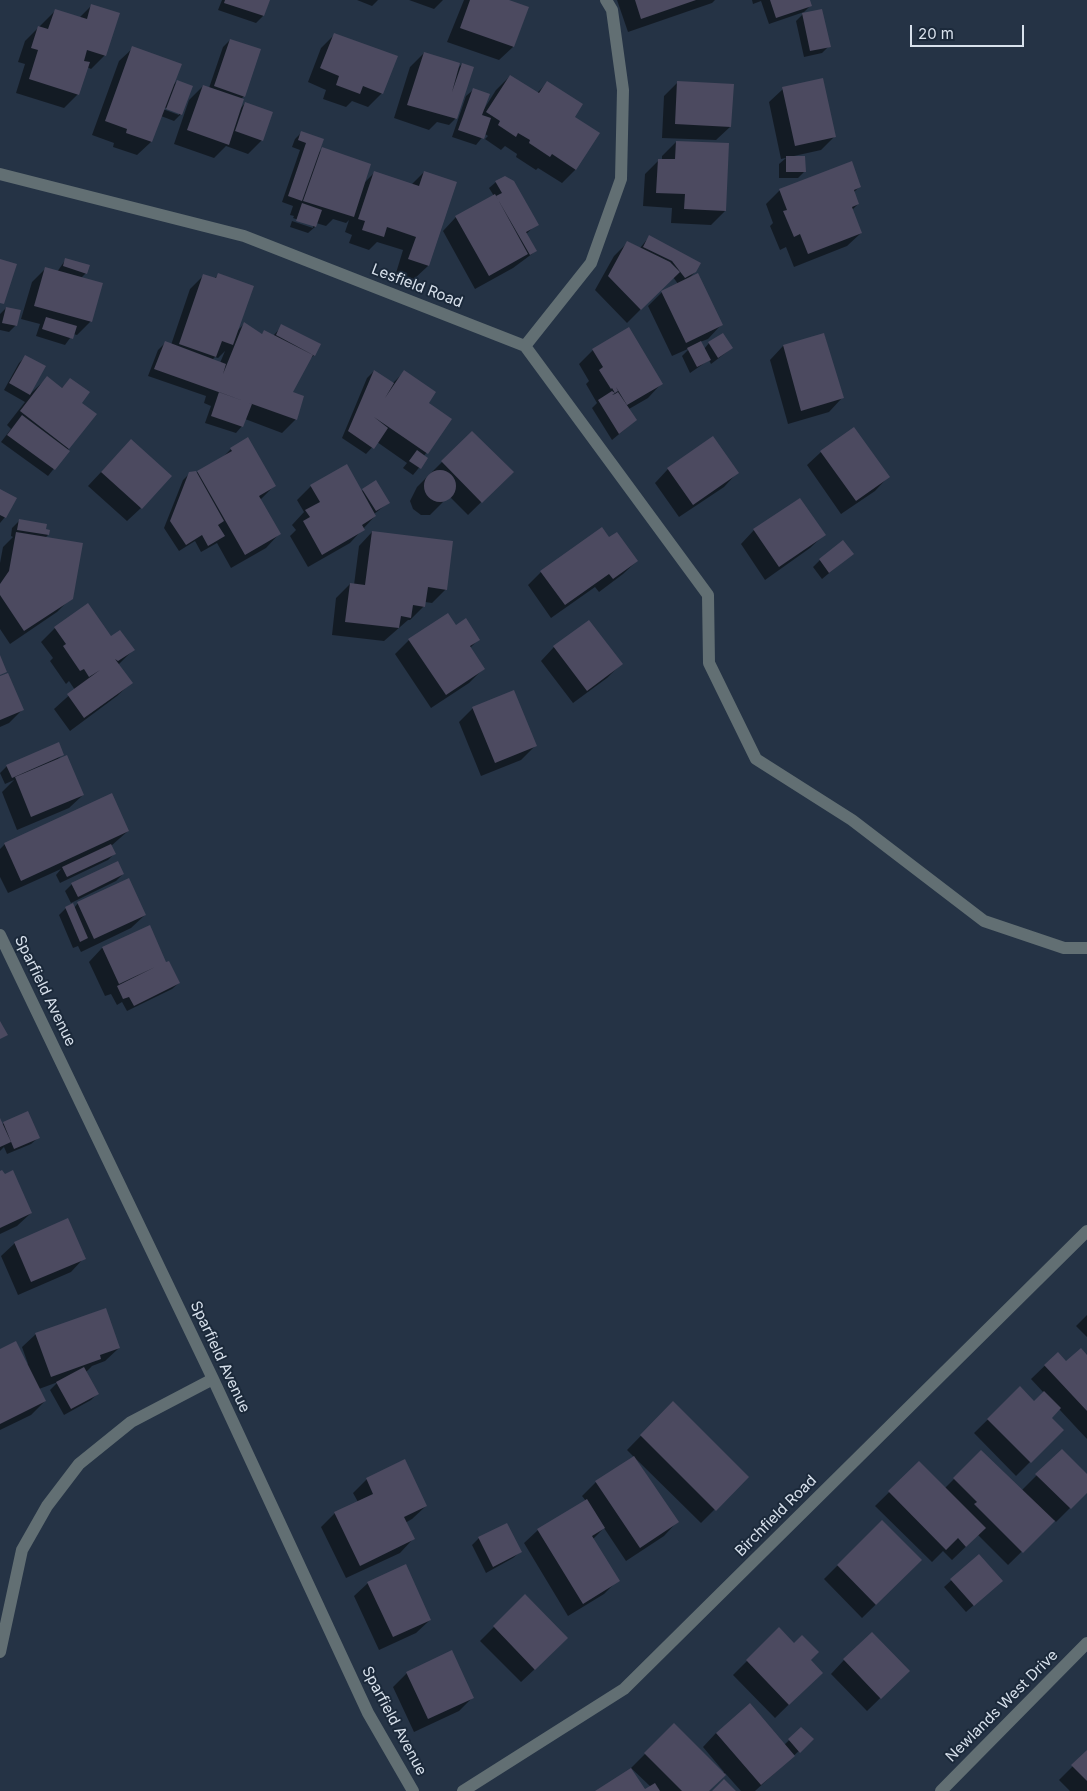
<!DOCTYPE html>
<style>
body{margin:0}
#map{position:relative;width:1087px;height:1791px;overflow:hidden;background:#253345;font-family:Inter,sans-serif}
canvas{display:block}
.scale{position:absolute;left:910px;top:25px;width:114px;height:22px;box-sizing:border-box;border:2px solid #d8e1ec;border-top:0;padding-left:6px;font-size:15px;line-height:18px;white-space:nowrap;color:#d8e1ec;-webkit-text-stroke:4px #1b293a;paint-order:stroke}
</style>
<div id="map">
<canvas width="1087" height="1791"></canvas>
<div class="scale">20 m</div>
</div>
<script>
const c = document.querySelector('canvas').getContext('2d');
c.lineJoin = 'round';
function fill(path, color) { c.fillStyle = color; c.fill(path, 'evenodd'); }
const shape = rows => new Path2D(rows.map(r => 'M' + r).join(''));
function stroke(path, color, width, dash) { c.strokeStyle = color; c.lineWidth = width; c.lineCap = dash ? 'butt' : 'round'; c.setLineDash(dash || []); c.stroke(path); }
function drawText(font, color, halo, rows, align = 'center') {
  c.font = font + ' Inter,sans-serif'; c.lineWidth = 4; c.setLineDash([]); c.textBaseline = 'middle'; c.strokeStyle = halo; c.fillStyle = color; for (const [text, x, y, turn = 0] of rows) {
    c.save(); c.translate(x, y); c.rotate((+turn || 0) * Math.PI / 180); c.textAlign = isNaN(turn) ? turn : align; if (halo) c.strokeText(text, 0, 0); c.fillText(text, 0, 0); c.restore();
  }
}
fill(shape([
 [222,0,268,0,263,16,256,23,218,10],
 [357,0,378,0,372,6],
 [409,0,443,0,434,9],
 [464,0,505,0,513,47,499,60,447,42],
 [617,0,715,0,712,3,628,32],
 [752,0,809,0,810,6,804,12,769,24,761,1,753,4],
 [92,5,105,55,91,69,87,67,78,94,64,108,16,93,25,64,18,62,25,41,55,11,79,18],
 [803,14,829,46,822,53,804,57,796,21],
 [335,34,382,93,368,107,352,101,346,107,323,99,326,90,308,82,321,48],
 [230,40,244,96,241,99,240,109,245,103,262,140,248,154,226,146,214,158,174,144,189,100,203,86,209,88,223,47],
 [133,48,172,86,177,81,181,114,174,121,161,116,151,142,137,155,113,147,114,143,92,135,119,61],
 [160,106,179,112,179,115,160,108],
 [424,53,457,69,462,64,472,68,455,119,449,125,437,122,429,130,394,118,410,67],
 [510,76,537,93,547,83,576,169,562,183,538,168,536,170,516,157,517,154,505,146,501,150,485,139,488,136,485,134,476,145,452,137,466,96,473,90,484,109,496,90],
 [678,82,730,127,716,140,662,138,664,96],
 [783,89,834,137,821,150,794,156,804,172,798,178,779,178,779,164,786,158,781,159,769,102],
 [301,133,318,153,322,149,363,184,374,173,411,185,424,172,455,183,428,266,414,279,396,273,403,250,377,242,369,250,349,243,352,235,345,232,349,220,346,223,333,219,326,226,316,223,315,227,308,233,290,227,292,221,313,228,313,225,293,218,294,216,290,215,293,206,282,202,300,150,292,147,295,139],
 [676,142,725,211,711,225,671,223,672,208,643,206,645,174,659,160,662,160,662,156],
 [496,182,537,224,526,234,536,251,513,268,475,289,443,231,456,217,494,196,489,188],
 [860,186,853,193,858,204,852,210,861,233,847,246,794,267,786,247,780,250,770,226,773,223,766,204,780,190],
 [649,237,695,272,688,279,721,325,708,339,700,342,704,349,709,343,732,348,711,364,709,360,690,373,682,356,690,348,672,356,648,306,662,292,678,284,673,277,627,323,595,290,614,256,628,242,640,248],
 [66,259,86,273,81,278,91,321,77,335,73,334,65,345,36,336,40,324,21,319,32,282,46,268,57,272],
 [219,274,236,332,244,324,261,335,264,332,273,336,282,326,314,355,308,361,292,392,296,419,282,433,245,419,242,426,236,433,205,423,211,406,204,403,206,396,148,376,158,350,165,343,171,345,190,289,204,275,214,279],
 [225,351,220,363,212,360,215,357,218,358],
 [6,308,16,325,9,332,0,330,0,314],
 [628,329,661,384,648,398,629,409,636,420,612,440,592,408,597,403,586,384,589,381,579,364,593,350],
 [824,334,842,398,829,412,788,424,770,360,783,346],
 [25,357,30,394,47,378,61,389,70,379,80,403,68,451,48,476,1,442,11,429,7,425,25,402,4,390,19,363],
 [374,371,393,383,404,372,427,403,450,419,424,456,427,458,413,475,403,468,407,463,377,442,366,454,342,438,367,378],
 [472,432,512,472,468,515,449,496,430,515,421,515,413,509,410,501,417,487],
 [231,449,274,486,260,500,279,534,266,548,231,568,217,543,201,552,195,541,179,551,164,528,183,480,190,473,196,473,221,459],
 [821,452,888,477,875,491,841,514,807,465],
 [117,455,141,508,127,521,88,486],
 [668,469,737,473,724,487,679,517,655,483],
 [311,486,361,492,363,490,388,503,374,514,375,516,350,543,308,567,290,536,296,530,292,525,304,512,297,500],
 [0,491,5,517,0,523],
 [19,521,45,530,48,535,45,538,71,598,57,612,10,644,0,629,0,563,3,547,13,537,11,536,12,528],
 [754,530,824,535,810,548,765,580,741,544],
 [372,532,446,589,432,603,425,602,424,606,410,620,408,620,384,641,332,635,336,598,350,584,354,585,359,546],
 [609,539,637,561,623,574,599,592,595,587,551,618,528,585,541,572],
 [852,554,822,579,813,567,820,560],
 [455,627,478,640,470,648,483,669,469,683,431,708,395,654,409,640],
 [55,628,111,638,133,650,118,665,131,683,117,696,70,731,54,709,75,690,69,681,66,684,50,661,53,658,41,642],
 [554,647,621,664,607,678,573,703,541,661],
 [0,677,23,709,9,723,0,727],
 [473,708,535,746,521,760,481,776,459,722],
 [62,755,56,761,83,795,69,808,17,830,2,792,14,780,5,784,0,773,7,766],
 [128,831,111,846,114,854,108,860,60,883,56,875,61,869,8,893,0,877,0,849,5,844],
 [123,874,116,881,71,903,65,891,72,884],
 [78,903,145,915,131,928,81,952,78,946,73,948,59,915,66,908,74,908],
 [149,927,165,962,179,983,172,989,127,1011,122,1002,117,1005,111,994,105,996,89,962,102,948],
 [0,1121,2,1125,4,1123,38,1138,31,1144,7,1154,4,1147,0,1151],
 [0,1172,31,1213,17,1226,0,1234],
 [15,1243,84,1258,71,1272,18,1295,1,1256],
 [1087,1315,1087,1337,1076,1326],
 [36,1334,119,1348,105,1361,92,1366,86,1372,97,1394,91,1400,64,1415,50,1390,58,1382,39,1389,45,1401,31,1415,0,1430,0,1351,28,1364,22,1347],
 [1058,1353,1066,1363,1087,1357,1087,1439,1059,1409,1050,1418,1062,1430,1016,1476,974,1433,1020,1388,1034,1403,1044,1393,1031,1379],
 [673,1403,747,1477,701,1523,636,1459,677,1522,664,1536,626,1561,604,1528,593,1539,618,1580,604,1594,568,1616,524,1543,538,1530,586,1501,582,1496,596,1482,634,1457,627,1450],
 [1062,1450,1087,1475,1087,1491,1056,1522,1054,1520,1008,1565,978,1535,952,1560,943,1551,932,1562,875,1506,919,1463,944,1489,981,1452,1022,1490],
 [367,1479,426,1506,412,1519,405,1523,413,1539,400,1553,346,1578,321,1527,335,1513,358,1502,353,1493],
 [882,1521,907,1574,862,1618,824,1579],
 [479,1538,520,1552,513,1558,486,1573,472,1545],
 [979,1555,994,1587,966,1612,944,1587],
 [368,1583,430,1620,416,1633,379,1650,354,1596],
 [525,1596,553,1652,521,1682,480,1641],
 [779,1629,821,1673,775,1718,733,1675],
 [844,1660,908,1671,867,1711,831,1674],
 [407,1673,472,1698,459,1711,414,1732,393,1687],
 [674,1725,723,1773,724,1772,703,1747,716,1733,784,1745,801,1729,812,1739,755,1791,741,1791,725,1773,708,1791,645,1791,651,1787,631,1768],
 [1087,1752,1087,1791,1070,1791,1059,1780]
]), '#0007');
fill(shape([
 [225,0,270,0,264,16,224,3],
 [470,0,509,0,529,7,514,47,460,28],
 [635,0,696,0,641,19],
 [770,0,810,0,812,6,776,18],
 [91,4,120,13,106,56,87,50,84,61,90,62,79,95,29,79,38,50,31,48,38,26,48,29,55,9,87,19],
 [822,9,831,47,810,51,802,13],
 [334,33,398,56,383,94,363,86,360,94,336,85,339,76,320,68],
 [230,39,261,49,245,97,214,86],
 [132,46,182,64,152,142,126,133,127,129,105,121],
 [424,52,460,63,452,92,462,63,474,67,457,119,407,105],
 [510,75,539,93,547,81,583,104,575,117,600,133,576,170,552,154,550,157,529,143,530,140,518,133,516,137,498,125,500,121,486,112],
 [823,78,836,137,795,146,782,87],
 [177,80,193,86,182,115,166,109],
 [677,81,734,84,731,127,675,124],
 [203,85,244,99,229,145,187,130],
 [473,88,490,94,482,115,491,118,484,139,458,130],
 [245,102,273,112,263,141,235,131],
 [301,131,324,139,302,201,288,196,306,143,298,140],
 [676,141,729,143,726,211,684,209,685,194,656,193,658,159,675,159],
 [322,147,371,164,354,217,303,201],
 [786,156,805,156,806,172,786,172],
 [852,161,861,187,854,190,859,204,852,207,862,233,808,254,800,234,794,237,783,211,787,210,779,189],
 [374,171,419,186,424,171,457,182,429,266,408,259,416,237,387,227,384,237,362,230,365,221,358,219],
 [505,176,514,181,539,225,526,232,537,251,530,255,496,196,502,193,495,181],
 [495,194,528,254,489,276,455,216],
 [302,203,322,210,316,227,296,221],
 [649,235,701,263,696,272,685,278,672,261,643,247],
 [627,241,670,262,680,272,641,310,608,276],
 [65,258,90,265,87,274,63,266],
 [0,259,17,264,4,304,0,303],
 [45,267,103,283,92,322,34,306],
 [218,273,254,286,233,345,222,341,216,357,179,344,203,274,216,278],
 [698,273,723,325,686,343,661,291],
 [6,307,21,310,17,326,2,323],
 [46,317,77,326,73,339,42,329],
 [244,322,262,334,264,330,313,355,293,392,304,396,297,420,154,369,165,341,226,364,223,374],
 [281,324,321,344,315,356,276,335],
 [629,327,663,384,627,405,616,387,618,391,615,393,612,388,611,389,599,370,603,367,592,349],
 [723,333,733,348,718,358,708,342],
 [824,333,844,398,801,411,783,345],
 [701,341,711,360,697,367,687,348],
 [25,355,46,366,30,395,9,383],
 [374,370,394,383,385,398,404,370,436,392,429,403,452,419,428,454,374,417,388,428,374,449,348,431],
 [47,376,62,388,70,378,90,392,82,403,97,414,69,449,20,411],
 [612,391,615,393,612,395,615,394,618,397,615,394,618,392,637,420,619,434,598,400],
 [219,392,252,404,243,427,211,416],
 [22,415,70,451,55,470,7,435],
 [854,427,890,477,856,501,820,451],
 [472,431,514,472,482,503,441,461],
 [713,436,739,473,693,505,667,468],
 [248,437,276,486,259,496,281,534,245,555,197,471,232,451,230,448],
 [131,439,172,476,142,509,101,472],
 [417,450,428,458,421,469,409,461],
 [347,464,376,516,362,525,365,530,322,555,303,521,310,517,305,510,320,502,310,485],
 '424 486a16 16 0 1 1 32 0a16 16 0 1 1-32 0Z',
 [196,471,224,521,218,525,225,536,208,546,202,535,186,545,170,521,189,472],
 [376,480,390,503,376,511,362,489],
 [0,489,17,498,6,518,0,515],
 [800,498,826,535,779,567,753,529],
 [19,519,47,524,46,529,50,530,49,535,17,530],
 [602,527,609,537,617,532,638,561,613,579,609,574,565,605,540,571],
 [372,531,453,541,447,590,428,587,425,607,413,605,411,618,401,616,399,628,345,622,350,583,365,585],
 [16,532,83,543,73,599,24,631,0,595,0,584,9,571],
 [843,540,854,554,829,573,819,559],
 [88,603,111,636,120,630,135,650,118,661,115,659,133,683,84,718,67,694,100,670,89,677,84,669,80,671,63,646,66,644,54,627],
 [448,613,456,625,466,618,480,640,470,646,485,669,446,695,408,639],
 [589,620,623,664,587,691,553,646],
 [0,655,7,672,0,675],
 [8,673,24,710,0,720,0,676],
 [514,690,537,746,495,763,472,707],
 [59,742,64,755,12,778,6,765],
 [67,755,84,795,31,817,15,777],
 [112,793,129,831,21,881,4,843],
 [111,844,116,854,67,877,62,867],
 [118,861,124,874,78,897,71,883],
 [129,878,146,915,94,939,77,902],
 [73,903,88,938,80,942,65,907],
 [150,925,166,962,169,961,180,983,134,1006,129,997,123,999,117,986,155,967,119,984,102,947],
 [0,1021,8,1035,0,1039],
 [28,1111,40,1138,14,1149,3,1122],
 [0,1118,11,1142,0,1147],
 [2,1170,5,1174,13,1170,32,1213,0,1228,0,1171],
 [68,1218,86,1259,31,1282,14,1242],
 [106,1308,120,1348,100,1355,101,1359,51,1377,35,1333],
 [16,1341,46,1401,0,1424,0,1349],
 [1081,1348,1087,1355,1087,1411,1044,1365,1058,1352,1066,1361],
 [84,1367,99,1394,71,1409,56,1382],
 [1020,1386,1034,1401,1044,1391,1061,1408,1052,1418,1064,1430,1031,1463,987,1419],
 [673,1401,749,1477,716,1511,640,1435],
 [1062,1449,1087,1474,1087,1493,1071,1509,1035,1474],
 [981,1450,1055,1521,1023,1553,974,1504,977,1502,953,1478],
 [634,1456,679,1522,640,1548,595,1481],
 [405,1459,427,1506,404,1517,415,1539,360,1566,334,1512,373,1494,366,1478],
 [919,1461,986,1528,966,1547,958,1538,946,1550,888,1491],
 [587,1499,605,1528,592,1536,620,1581,583,1604,537,1529],
 [882,1520,922,1560,876,1605,837,1565],
 [507,1523,522,1552,493,1567,478,1537],
 [979,1554,1003,1581,974,1606,950,1579],
 [406,1564,431,1620,393,1637,367,1582],
 [525,1594,568,1638,535,1670,493,1626],
 [779,1627,794,1643,802,1635,819,1652,811,1660,823,1673,789,1705,746,1660],
 [872,1632,910,1671,881,1699,843,1659],
 [452,1650,474,1698,428,1719,406,1672],
 [750,1703,795,1756,761,1785,716,1733],
 [674,1723,726,1775,709,1791,682,1791,644,1753],
 [801,1727,814,1739,800,1753,788,1739],
 [1087,1750,1087,1781,1071,1765],
 [631,1768,645,1789,655,1783,660,1791,595,1791],
 [724,1779,736,1791,712,1791]
]), '#4c4a60');
stroke(shape([
 [0,174,244,236,525,346,708,595,709,663,756,759,852,820,984,921,1064,948,1087,948],
 [525,346,591,263,621,179,623,90,612,10,606,0],
 [0,935,213,1379,368,1713,413,1791],
 [0,1652,22,1550,47,1506,79,1464,131,1422,213,1379],
 [463,1791,624,1689,1087,1231]
]), '#626f73', 12);
stroke(shape([
 [941,1791,1087,1643]
]), '#626f73', 12);
drawText('15px', '#d8e1ec', '#1b293a', [
 ["Lesfield Road",417,286,21],
 ["Sparfield Avenue",45,991,64],
 ["Sparfield Avenue",220,1357,65],
 ["Birchfield Road",776,1516,-45],
 ["Newlands West Drive",1002,1706,-45],
 ["Sparfield Avenue",394,1721,62]
]);
</script>
